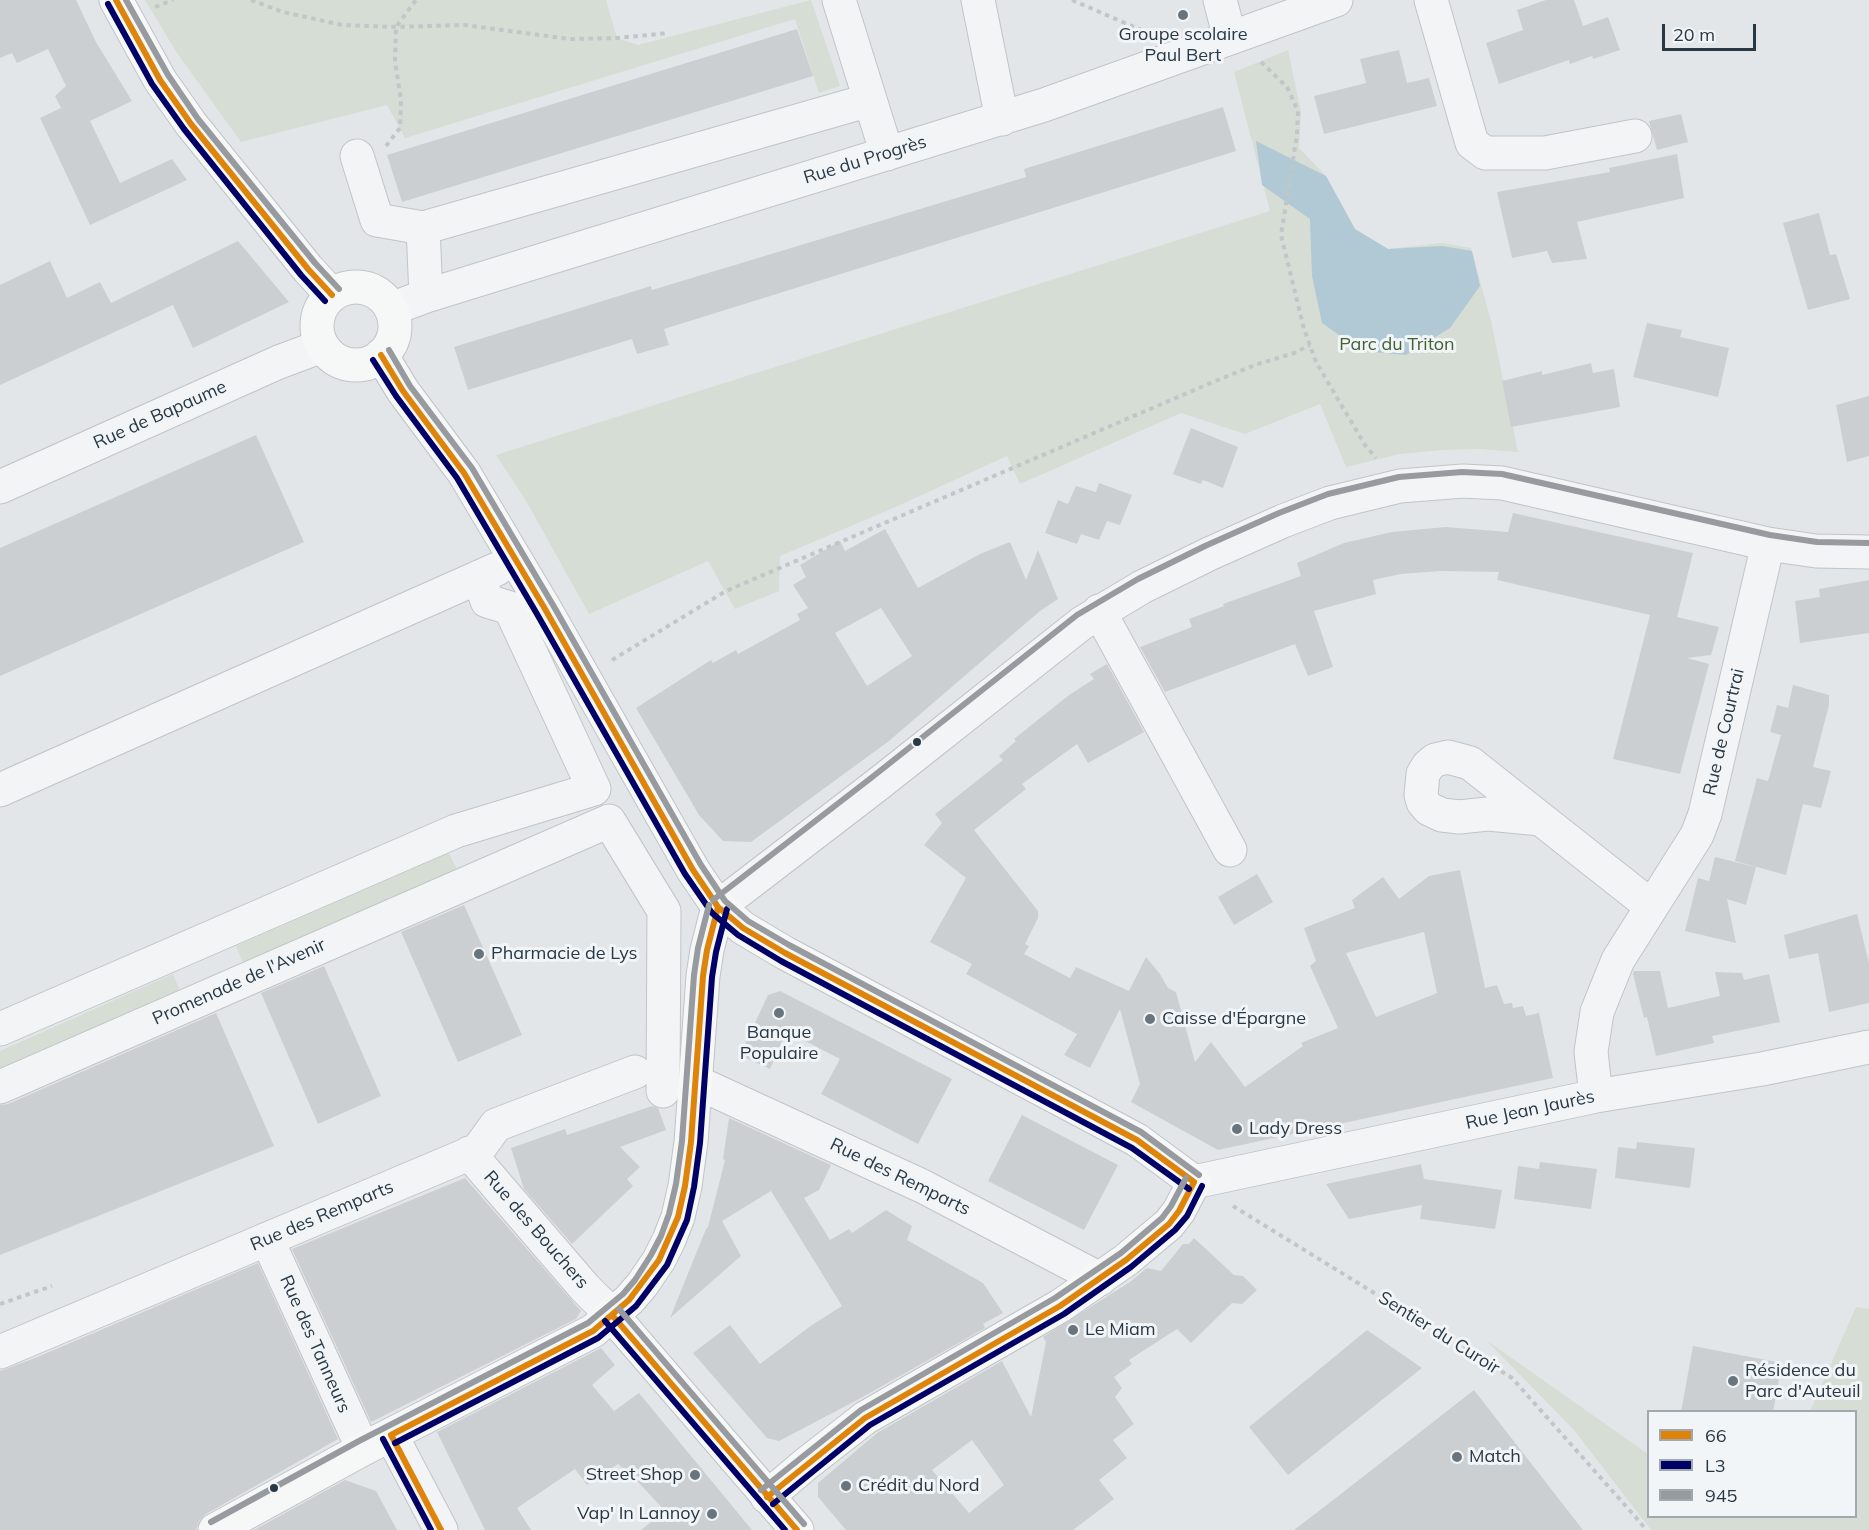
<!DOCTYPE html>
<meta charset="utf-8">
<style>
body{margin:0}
#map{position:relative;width:1869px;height:1530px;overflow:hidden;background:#e3e6e9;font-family:Mulish,sans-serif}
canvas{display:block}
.legend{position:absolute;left:1647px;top:1410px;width:210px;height:108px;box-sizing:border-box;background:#f1f5f8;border:2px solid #a1a9b0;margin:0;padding:8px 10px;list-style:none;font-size:18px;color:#283844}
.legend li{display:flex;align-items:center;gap:12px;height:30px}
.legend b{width:30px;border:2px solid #a1a9b0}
.scale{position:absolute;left:1662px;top:24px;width:94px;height:27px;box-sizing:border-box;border:3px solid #283844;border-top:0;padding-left:8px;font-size:18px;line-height:21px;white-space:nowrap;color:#283844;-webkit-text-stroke:4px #f1f5f8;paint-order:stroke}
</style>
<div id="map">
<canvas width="1869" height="1530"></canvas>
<ul class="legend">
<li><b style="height:8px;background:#df840a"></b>66</li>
<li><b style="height:8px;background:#006"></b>L3</li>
<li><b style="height:8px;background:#979b9f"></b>945</li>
</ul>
<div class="scale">20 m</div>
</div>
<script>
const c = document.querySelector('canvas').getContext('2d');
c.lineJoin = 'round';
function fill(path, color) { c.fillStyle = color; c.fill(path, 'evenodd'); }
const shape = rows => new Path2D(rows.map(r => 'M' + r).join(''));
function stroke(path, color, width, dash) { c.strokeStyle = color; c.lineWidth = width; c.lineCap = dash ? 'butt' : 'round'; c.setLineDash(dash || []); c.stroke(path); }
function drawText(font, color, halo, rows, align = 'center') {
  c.font = font + ' Mulish,sans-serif'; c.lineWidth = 6; c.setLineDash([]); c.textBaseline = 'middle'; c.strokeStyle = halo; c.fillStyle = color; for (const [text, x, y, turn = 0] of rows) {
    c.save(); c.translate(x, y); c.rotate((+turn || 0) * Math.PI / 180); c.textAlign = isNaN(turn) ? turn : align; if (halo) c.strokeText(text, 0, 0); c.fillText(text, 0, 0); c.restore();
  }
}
fill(shape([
 [145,0,606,0,617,38,638,45,811,0,840,86,819,93,795,19,405,138,387,105,241,142,177,53],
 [1288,50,1301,112,1299,148,1326,176,1355,229,1388,249,1442,243,1471,248,1491,321,1518,452,1481,449,1443,450,1400,454,1346,467,1320,404,1245,434,1181,413,1020,484,1007,456,891,509,780,556,779,591,735,609,708,561,589,614,525,499,496,455,1270,211,1234,72],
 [449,853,459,874,245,968,236,946],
 [173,974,182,996,0,1077,0,1051],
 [1856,1307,1869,1309,1869,1530,1651,1530,1574,1430,1486,1340,1648,1454,1648,1516,1856,1516,1856,1412,1810,1411]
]), '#d5ddd4');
fill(shape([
 [1256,141,1326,176,1355,229,1388,249,1442,246,1472,251,1480,286,1450,328,1406,355,1362,351,1322,323,1312,276,1310,219,1262,185]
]), '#b0c9d5');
fill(shape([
 [0,0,76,0,96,42,132,101,90,121,120,183,172,159,187,180,90,225,40,118,61,108,55,96,66,86,48,49,17,63,12,53,0,58],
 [1546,0,1574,0,1583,26,1608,17,1620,50,1593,59,1592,56,1570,64,1569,60,1499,84,1486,43,1523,30,1517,10],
 [797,29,813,76,402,202,387,155],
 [1399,50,1407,83,1429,78,1437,106,1324,134,1314,96,1366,83,1360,59],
 [1223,107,1236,151,664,329,669,345,637,354,632,339,468,390,454,347,651,286,652,290,1026,177,1024,169],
 [1681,114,1688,142,1657,150,1649,121],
 [1677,154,1684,198,1577,222,1587,259,1552,263,1547,251,1512,258,1497,192,1610,172,1609,168],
 [1819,213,1830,255,1836,254,1850,299,1808,310,1783,223],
 [238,241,289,302,193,348,173,305,0,385,0,285,50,261,67,298,100,282,111,303],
 [1647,323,1682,330,1680,337,1729,348,1718,397,1633,377],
 [1591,363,1593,373,1614,369,1620,407,1511,427,1502,381,1542,371,1542,375],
 [1869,396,1869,456,1847,462,1836,405],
 [1191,428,1238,447,1223,488,1203,480,1201,484,1173,474],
 [256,435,304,542,0,676,0,548],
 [1099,483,1132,495,1120,525,1107,521,1099,540,1081,534,1077,544,1045,533,1058,500,1068,504,1076,486,1096,492],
 [1513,513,1693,553,1677,617,1719,627,1711,655,1687,658,1709,664,1680,774,1613,759,1650,615,1497,580,1499,572,1440,571,1401,574,1373,580,1376,594,1314,611,1333,667,1308,676,1295,644,1165,692,1140,647,1192,627,1189,619,1224,606,1223,604,1301,576,1297,563,1344,543,1392,532,1446,527,1508,532],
 [885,529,918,588,980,554,1010,542,1026,580,1038,550,1058,599,1040,611,889,741,751,842,723,841,699,815,636,708,711,660,713,663,736,650,738,654,800,620,797,614,808,608,793,585,806,577,800,565,840,541,845,551],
 [881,608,912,656,867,686,835,633],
 [1869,580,1869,633,1800,643,1795,601,1820,597,1819,589],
 [1107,664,1144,732,1088,763,1077,744,1022,784,1026,789,974,830,1038,911,1038,918,1025,944,1029,946,1024,954,1070,978,1076,967,1129,991,1146,957,1160,974,1168,988,1176,992,1195,1062,1211,1042,1245,1087,1303,1046,1301,1043,1338,1028,1310,966,1316,961,1304,928,1355,908,1352,900,1383,877,1399,899,1429,876,1460,870,1485,988,1497,985,1504,1004,1512,1003,1513,1008,1523,1006,1526,1016,1539,1013,1553,1078,1218,1150,1131,1102,1140,1084,1120,1009,1090,1068,1064,1055,1077,1034,966,974,972,964,930,942,966,878,924,845,942,823,935,814,1003,760,999,756,1016,741,1014,739,1069,695,1094,679,1090,674],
 [1424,932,1437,993,1376,1017,1346,953],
 [1793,685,1829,695,1829,705,1813,767,1831,771,1821,808,1803,804,1786,875,1735,861,1757,778,1768,781,1781,735,1770,732,1777,705,1788,708],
 [1715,857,1756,867,1746,905,1727,899,1736,943,1685,931,1698,878,1709,881],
 [1257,874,1273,902,1234,925,1218,897],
 [464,905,522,1035,458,1062,401,932],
 [1857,914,1869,963,1869,1003,1829,1012,1818,953,1789,959,1784,935],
 [324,966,381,1096,318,1124,261,993],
 [1634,971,1660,971,1668,1008,1720,996,1715,972,1742,973,1744,980,1769,974,1780,1022,1712,1036,1714,1043,1656,1056,1647,1017,1644,1018,1633,974],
 [780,991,952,1079,918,1144,821,1094,840,1059,786,1031,770,1069,740,1055,768,995],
 [216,1013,274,1146,0,1255,0,1105,8,1104],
 [652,1106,658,1108,666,1130,620,1147,640,1167,627,1179,633,1186,572,1244,524,1189,511,1148,565,1129,567,1135],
 [1022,1115,1118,1165,1084,1230,988,1181],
 [729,1118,831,1165,819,1190,804,1198,830,1240,849,1229,852,1233,886,1210,912,1226,907,1240,983,1283,1003,1313,983,1324,985,1328,861,1398,779,1441,767,1438,693,1353,730,1325,760,1364,812,1325,842,1306,771,1191,722,1221,741,1256,670,1318,706,1229,708,1227,725,1160,723,1159],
 [1637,1142,1695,1148,1690,1188,1615,1178,1618,1147,1636,1149],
 [1540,1162,1597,1169,1591,1209,1514,1199,1518,1166,1539,1169],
 [1421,1164,1424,1179,1502,1190,1495,1229,1420,1219,1422,1205,1349,1219,1326,1184],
 [465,1178,581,1311,576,1319,371,1422,292,1249],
 [1194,1238,1234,1275,1243,1276,1257,1290,1242,1304,1232,1303,1191,1343,1177,1329,1129,1360,1132,1364,1114,1377,1122,1388,1115,1397,1134,1424,1113,1440,1127,1458,1099,1480,1114,1499,1073,1530,846,1530,818,1497,818,1483,877,1433,1002,1361,1031,1417,1046,1342,1043,1337,1130,1282,1147,1268,1161,1271,1183,1244,1189,1244],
 [972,1440,1004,1485,969,1513,932,1470],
 [258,1263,338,1439,206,1514,199,1521,196,1530,0,1530,0,1371,35,1358],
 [1367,1330,1422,1368,1288,1475,1249,1427],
 [1693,1346,1782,1363,1773,1412,1681,1412],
 [601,1348,615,1365,592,1385,614,1411,639,1393,752,1530,641,1530,665,1511,639,1483,618,1464,587,1485,575,1469,517,1508,531,1530,485,1530,437,1432],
 [1474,1390,1583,1530,1294,1530,1328,1504],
 [345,1480,376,1491,397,1530,254,1530]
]), '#cccfd1');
const minor = shape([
 [839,0,887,154],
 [978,0,1002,119],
 [1220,0,1230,38],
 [1431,0,1472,143,1485,153,1545,153,1635,136],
 [357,156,377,220,423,228],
 [426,296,423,228,870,100],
 [391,309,426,296,1044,105,1336,0],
 [0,487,279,362,322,346],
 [1099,611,1230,850],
 [0,790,497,569],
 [1541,819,1488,814,1459,817,1442,815,1429,809,1423,802,1421,795,1423,774,1428,766,1435,760,1448,757,1470,763,1651,906],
 [718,907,877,785,1082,623,1142,587,1209,554,1283,521,1330,503,1400,486,1463,481,1502,483,1768,544,1816,551,1869,552],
 [0,1029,456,831,594,789,510,608,487,601,479,577],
 [696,1082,922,1186,1100,1279],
 [0,1087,609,821,664,911,663,1091],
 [1596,1096,1591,1052,1597,1012,1618,960,1697,835,1705,814,1768,544],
 [469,1153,585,1288,612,1315],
 [1194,1182,1596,1096,1762,1069,1869,1047],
 [267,1239,363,1449],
 [0,1352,478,1150,496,1125,635,1072],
 [391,1435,441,1530]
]);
const major = shape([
 [116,0,160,80,191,124,308,269,332,295],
 '317 326a39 39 0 1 1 78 0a39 39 0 1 1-78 0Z',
 [381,355,403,391,464,473,545,609,693,870,718,907,743,928,785,953,1137,1140,1194,1182,1179,1211,1169,1224,1126,1260,1060,1306,865,1418,806,1464,767,1497],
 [612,1315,797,1530],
 [215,1530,363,1449,593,1331,629,1300,642,1285,659,1260,669,1240,678,1217,685,1186,691,1142,703,976,707,950,718,907]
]);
stroke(minor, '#c1c4c7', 35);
stroke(major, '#c0c4c7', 35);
stroke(shape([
 [251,0,283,12,342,25,396,27,464,25,570,39,617,38,669,33],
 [1072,0,1148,33],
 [155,7,173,0],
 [1261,62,1287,87,1298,111,1297,135,1281,235,1304,329,1316,362,1365,445,1376,458],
 [386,146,400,128,401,100,395,61,396,27,416,0],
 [612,660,726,591,1213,382,1255,365,1294,353,1310,345],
 [1233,1206,1512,1378,1640,1522,1646,1530],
 [0,1304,52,1286]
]), '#c1c6c9', 4, [4.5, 4.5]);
stroke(minor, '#f3f4f5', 33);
stroke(major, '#f6f7f7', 33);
stroke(shape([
 [116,0,160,80,191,124,308,269,332,295],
 [381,355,403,391,464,473,545,609,693,870,718,907,743,928,785,953,1137,1140,1194,1182],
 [612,1315,797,1530],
 [391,1435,593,1331,629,1300,659,1260,678,1217,685,1186,691,1142,703,976,707,950,718,907],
 [391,1435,441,1530],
 [767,1497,865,1418,1060,1306,1126,1260,1169,1224,1179,1211,1194,1182]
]), '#df840a', 6);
stroke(shape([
 [108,4,152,84,184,129,301,275,325,301],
 [373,360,396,396,457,478,537,614,685,874,712,913,738,935,781,961,1132,1148,1189,1189],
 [605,1321,785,1530],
 [383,1439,431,1530],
 [395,1443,598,1338,636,1306,667,1265,687,1220,694,1187,700,1143,712,977,716,952,727,909],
 [773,1504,870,1425,1064,1314,1131,1267,1175,1230,1187,1216,1202,1186]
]), '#006', 6);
stroke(shape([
 [126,0,168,75,198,119,315,263,339,289],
 [389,350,410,386,472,468,553,605,701,865,725,901,748,921,789,945,1141,1132,1199,1175],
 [713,900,871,778,1077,615,1138,579,1205,546,1279,513,1328,494,1399,477,1462,472,1502,474,1770,535,1817,542,1869,543],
 [619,1309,804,1524],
 [761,1490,861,1410,1055,1298,1121,1253,1162,1218,1171,1206,1186,1178],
 [211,1522,359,1441,588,1323,623,1294,635,1280,651,1255,661,1236,669,1214,676,1184,682,1141,694,975,698,948,709,905]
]), '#979b9f', 6);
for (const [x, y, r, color] of [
 [1183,15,6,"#69757e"],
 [917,742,5,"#283844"],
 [479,954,6,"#69757e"],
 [779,1013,6,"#69757e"],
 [1150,1019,6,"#69757e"],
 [1237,1129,6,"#69757e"],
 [1073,1330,6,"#69757e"],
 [1733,1381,6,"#69757e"],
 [1457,1457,6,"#69757e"],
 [695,1475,6,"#69757e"],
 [846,1486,6,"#69757e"],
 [274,1488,5,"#283844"],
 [712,1514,6,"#69757e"]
]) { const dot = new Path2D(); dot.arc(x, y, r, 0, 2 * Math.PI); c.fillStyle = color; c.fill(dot); stroke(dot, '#f1f5f8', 2); }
drawText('18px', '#283844', '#f1f5f8', [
 ["Groupe scolaire",1183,35,"center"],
 ["Paul Bert",1183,56,"center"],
 ["Pharmacie de Lys",491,954],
 ["Caisse d'Épargne",1162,1019],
 ["Banque",779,1033,"center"],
 ["Populaire",779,1054,"center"],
 ["Lady Dress",1249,1129],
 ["Le Miam",1085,1330],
 ["Résidence du",1745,1371],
 ["Parc d'Auteuil",1745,1392],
 ["Match",1469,1457],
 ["Street Shop",683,1475,"right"],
 ["Crédit du Nord",858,1486],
 ["Vap' In Lannoy",700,1514,"right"]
], 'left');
drawText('18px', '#283844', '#f1f5f8', [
 ["Rue du Progrès",865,160,-17],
 ["Rue de Bapaume",160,415,-24],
 ["Rue de Courtrai",1724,732,-77],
 ["Promenade de l'Avenir",239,982,-24],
 ["Rue Jean Jaurès",1530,1110,-12],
 ["Rue des Remparts",900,1177,26],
 ["Rue des Remparts",322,1216,-23],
 ["Rue des Bouchers",536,1230,49],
 ["Sentier du Curoir",1439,1333,32],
 ["Rue des Tanneurs",315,1344,66]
]);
drawText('18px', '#456134', '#f1f5f8', [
 ["Parc du Triton",1397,345]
]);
</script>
